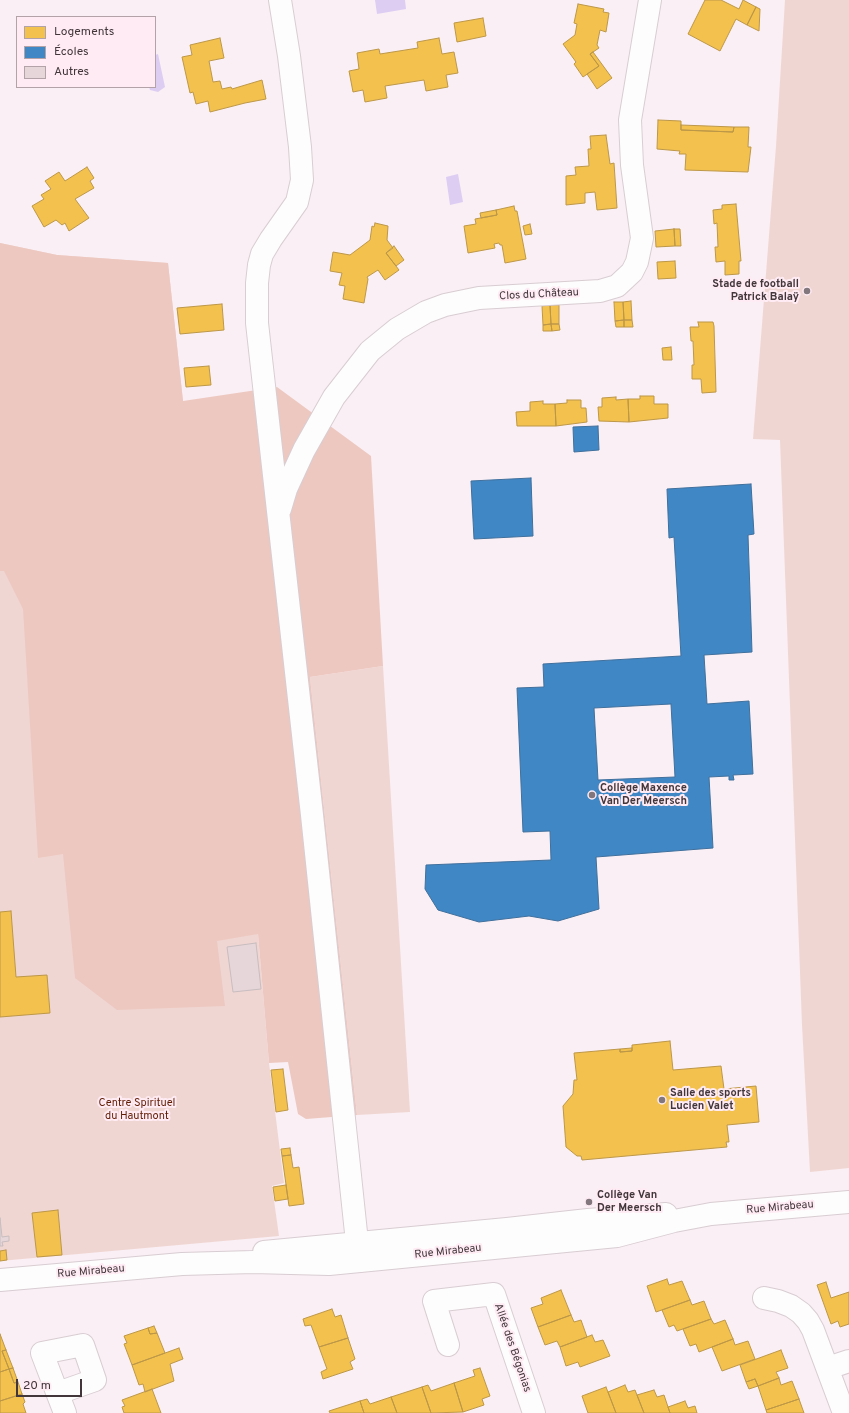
<!DOCTYPE html>
<meta charset="utf-8">
<style>
body{margin:0}
#map{position:relative;width:849px;height:1413px;overflow:hidden;background:#faeff4;font-family:Overpass,sans-serif}
canvas{display:block}
.legend{position:absolute;left:16px;top:16px;width:140px;height:72px;box-sizing:border-box;background:#feebf3;border:1px solid #b3a3a9;margin:0;padding:5px 7px;list-style:none;font-size:12px;color:#42363b}
.legend li{display:flex;align-items:center;gap:8px;height:20px}
.legend b{width:20px;border:1px solid #b3a3a9}
.scale{position:absolute;left:16px;top:1379px;width:66px;height:18px;box-sizing:border-box;border:2px solid #42363b;border-top:0;padding-left:5px;font-size:12px;line-height:14px;white-space:nowrap;color:#42363b;-webkit-text-stroke:3px #feebf3;paint-order:stroke}
</style>
<div id="map">
<canvas width="849" height="1413"></canvas>
<ul class="legend">
<li><b style="height:11px;background:#f2c14e"></b>Logements</li>
<li><b style="height:11px;background:#3f88c5"></b>Écoles</li>
<li><b style="height:11px;background:#e7d6d9"></b>Autres</li>
</ul>
<div class="scale">20 m</div>
</div>
<script>
const c = document.querySelector('canvas').getContext('2d');
c.lineJoin = 'round';
function fill(path, color) { c.fillStyle = color; c.fill(path, 'evenodd'); }
const shape = rows => new Path2D(rows.map(r => 'M' + r).join(''));
function stroke(path, color, width, dash) { c.strokeStyle = color; c.lineWidth = width; c.lineCap = dash ? 'butt' : 'round'; c.setLineDash(dash || []); c.stroke(path); }
function drawText(font, color, halo, rows, align = 'center') {
  c.font = font + ' Overpass,sans-serif'; c.lineWidth = 4; c.setLineDash([]); c.textBaseline = 'middle'; c.strokeStyle = halo; c.fillStyle = color; for (const [text, x, y, turn = 0] of rows) {
    c.save(); c.translate(x, y); c.rotate((+turn || 0) * Math.PI / 180); c.textAlign = isNaN(turn) ? turn : align; if (halo) c.strokeText(text, 0, 0); c.fillText(text, 0, 0); c.restore();
  }
}
fill(shape([
 [785,0,849,0,849,1168,810,1172,802,1025,780,440,753,439,776,146],
 [0,243,57,255,168,263,183,401,258,934,269,1063,284,1183,272,1186,279,1236,0,1261],
 [383,666,410,1112,357,1115,310,677]
]), '#f0d6d2');
fill(shape([
 [0,243,57,255,168,263,183,401,277,387,371,456,383,666,310,677,357,1115,306,1119,298,1114,288,1062,269,1063,258,934,217,941,225,1006,117,1010,75,978,63,854,38,858,23,609,4,571,0,571]
]), '#edc8c0');
fill(shape([
 [375,0,405,0,406,9,377,14],
 [158,54,165,87,158,92,150,90,149,87,155,87,155,55],
 [458,174,463,202,450,205,446,177]
]), '#ddcdf3');
const homes = shape([
 [705,0,721,0,739,9,743,0,756,7,747,25,736,19,720,51,688,34,705,0],
 [578,4,604,9,603,12,609,13,606,32,600,30,597,45,599,48,590,54,599,66,583,77,574,64,576,62,563,44,575,35,577,24,574,23,578,4],
 [756,7,760,9,759,31,747,25,756,7],
 [483,18,486,36,457,42,454,23,483,18],
 [220,38,224,58,209,61,213,82,220,81,222,89,231,87,232,89,262,80,266,99,245,103,210,112,208,101,196,104,193,92,190,93,182,57,192,55,190,45,220,38],
 [439,38,442,54,454,52,458,73,446,75,448,87,426,91,424,80,385,86,387,98,365,102,363,90,353,92,349,71,359,69,357,53,379,49,380,54,418,48,417,42,439,38],
 [593,52,612,78,597,89,587,74,599,66,590,54,593,52],
 [658,120,681,121,681,130,733,132,734,127,749,127,748,147,751,147,748,172,685,170,686,154,679,154,680,151,657,149,658,120],
 [681,125,734,127,733,132,681,130,681,125],
 [606,135,610,164,614,163,617,208,597,210,595,192,585,193,585,203,566,205,566,176,576,175,575,167,589,166,588,149,591,149,590,136,606,135],
 [87,167,94,178,90,181,94,188,75,199,89,218,69,231,65,223,62,225,56,220,44,227,32,206,44,199,41,195,51,189,45,181,59,172,65,181,87,167],
 [736,204,741,261,739,261,739,274,725,275,725,261,716,262,715,247,718,247,717,223,714,224,713,210,722,209,722,205,736,204],
 [514,206,515,211,517,211,526,259,505,263,502,245,500,245,499,243,494,244,495,248,468,253,464,226,476,224,475,219,497,215,496,210,514,206],
 [496,210,497,215,481,218,480,213,496,210],
 [375,223,388,226,387,240,393,248,386,253,399,270,385,280,378,270,367,277,368,279,364,303,343,299,345,286,339,285,342,273,330,271,333,252,350,255,370,240,372,226,374,227,375,223],
 [530,224,532,234,525,235,523,226,530,224],
 [674,229,680,229,681,246,675,246,674,229],
 [674,229,675,246,656,247,655,231,674,229],
 [394,246,404,260,396,266,386,253,394,246],
 [675,261,676,278,658,279,657,262,675,261],
 [631,301,632,320,624,320,623,302,631,301],
 [614,302,623,302,624,320,615,321,614,302],
 [222,304,224,330,180,334,177,308,222,304],
 [550,305,559,305,559,324,551,324,550,305],
 [550,305,551,324,543,325,542,306,550,305],
 [624,320,624,327,616,327,615,321,624,320],
 [624,320,632,320,633,327,624,327,624,320],
 [698,322,713,322,714,326,716,392,702,393,701,379,692,379,692,365,694,365,693,341,691,341,690,327,699,327,698,322],
 [551,324,552,331,543,331,543,325,551,324],
 [551,324,559,324,560,330,552,331,551,324],
 [671,347,672,360,663,360,662,348,671,347],
 [209,366,211,385,186,387,184,368,209,366],
 [640,396,654,396,654,404,668,404,668,418,629,422,628,399,640,399,640,396],
 [616,397,616,400,628,399,629,422,599,421,598,407,602,407,602,398,616,397],
 [567,400,581,400,581,408,586,408,587,422,556,426,555,404,567,403,567,400],
 [543,401,543,404,555,404,556,426,517,426,516,412,530,411,530,402,543,401],
 [11,911,16,977,47,975,50,1013,0,1017,0,912,11,911],
 [670,1041,673,1070,721,1066,724,1089,756,1086,759,1122,727,1125,729,1142,726,1142,727,1147,582,1160,581,1156,577,1156,566,1147,563,1106,573,1094,574,1080,577,1080,574,1053,620,1049,620,1052,632,1051,632,1045,670,1041],
 [632,1048,632,1051,620,1052,620,1049,632,1048],
 [283,1069,288,1110,276,1112,271,1070,283,1069],
 [290,1148,291,1155,282,1156,281,1149,290,1148],
 [291,1155,293,1168,299,1167,304,1204,289,1206,282,1156,291,1155],
 [286,1185,288,1199,275,1201,273,1187,286,1185],
 [58,1210,62,1255,37,1257,32,1213,58,1210],
 [6,1250,7,1260,0,1261,0,1251,6,1250],
 [667,1279,669,1285,682,1281,690,1300,656,1312,647,1286,667,1279],
 [826,1282,831,1298,849,1292,849,1324,840,1327,838,1321,831,1324,817,1285,826,1282],
 [561,1290,571,1315,538,1327,531,1308,543,1304,541,1298,561,1290],
 [690,1300,692,1305,704,1301,711,1319,677,1331,674,1325,669,1327,662,1310,690,1300],
 [332,1309,335,1317,341,1315,348,1338,319,1347,311,1325,305,1326,303,1319,332,1309],
 [571,1315,574,1322,581,1320,587,1337,560,1347,557,1341,545,1345,538,1327,571,1315],
 [711,1319,714,1324,725,1320,733,1339,699,1352,696,1344,690,1346,683,1329,711,1319],
 [154,1326,157,1333,150,1334,148,1328,154,1326],
 [148,1328,150,1334,157,1333,165,1353,132,1365,124,1344,127,1343,124,1336,148,1328],
 [0,1334,6,1350,2,1351,9,1369,0,1372,0,1334],
 [592,1335,595,1342,603,1340,610,1356,580,1367,578,1362,566,1366,560,1347,592,1335],
 [348,1338,355,1359,350,1362,353,1369,323,1379,321,1372,327,1369,319,1347,348,1338],
 [733,1339,735,1345,748,1341,755,1359,722,1371,712,1347,733,1339],
 [179,1348,183,1359,170,1364,174,1381,145,1392,143,1384,139,1385,132,1365,179,1348],
 [6,1350,13,1368,9,1369,2,1351,6,1350],
 [781,1350,788,1368,776,1372,779,1378,758,1386,755,1379,746,1382,740,1365,781,1350],
 [13,1368,18,1382,14,1383,9,1369,13,1368],
 [480,1368,490,1396,482,1399,484,1405,463,1412,454,1383,475,1376,473,1370,480,1368],
 [9,1369,14,1383,18,1382,22,1394,0,1401,0,1372,9,1369],
 [779,1378,781,1385,792,1381,799,1399,766,1410,758,1386,779,1378],
 [755,1379,758,1386,749,1389,746,1382,755,1379],
 [454,1383,463,1412,431,1413,422,1387,428,1385,431,1391,454,1383],
 [625,1385,628,1392,635,1390,644,1413,616,1413,608,1392,625,1385],
 [422,1387,431,1413,397,1413,391,1397,422,1387],
 [606,1387,616,1413,588,1413,582,1396,606,1387],
 [152,1389,161,1413,124,1413,122,1407,125,1406,122,1400,152,1389],
 [654,1390,657,1397,664,1395,670,1413,644,1413,637,1395,654,1390],
 [22,1394,25,1402,23,1404,26,1413,0,1413,0,1401,22,1394],
 [391,1397,397,1413,364,1413,360,1401,367,1399,370,1404,391,1397],
 [799,1399,804,1413,767,1413,766,1410,799,1399],
 [360,1401,364,1413,330,1413,329,1411,360,1401],
 [685,1401,688,1408,695,1406,697,1413,670,1413,668,1407,685,1401]
]);
fill(homes, '#f2c14e');
stroke(homes, '#bd9748', 1);
const schools = shape([
 [598,426,599,450,574,452,573,427,598,426],
 [531,478,533,536,474,539,471,481,531,478],
 [751,484,754,534,748,535,752,652,704,655,707,704,749,701,753,774,733,775,734,780,729,780,729,776,709,777,713,848,596,857,599,909,558,921,529,916,479,922,438,910,425,889,426,865,551,860,550,831,523,832,517,688,544,687,543,664,681,656,674,537,669,538,667,489,751,484],
 [671,704,675,777,598,780,594,708,671,704]
]);
fill(schools, '#3f88c5');
stroke(schools, '#406f9c', 1);
const building = shape([
 [256,943,261,989,233,992,227,947,256,943],
 [0,1218,2,1237,9,1236,9,1241,2,1242,3,1246,0,1246,0,1218]
]);
fill(building, '#e7d6d9');
stroke(building, '#c8bdc0', 1);
const street = shape([
 [280,0,289,56,300,147,302,180,297,202,271,239,262,254,259,265,257,283,257,323,312,815,359,1261],
 [280,509,286,489,304,450,334,397,370,351,397,329,426,312,445,305,479,298,600,291,617,286,632,272,637,262,642,238,632,165,630,120,650,0],
 [764,1298,778,1301,791,1306,801,1313,808,1321,813,1330,844,1413],
 [448,1345,434,1301,494,1294,534,1413],
 [828,1368,849,1361],
 [58,1393,95,1380,83,1345,42,1353,65,1413]
]);
const secondary = shape([
 [264,1252,507,1229,588,1220,666,1214],
 [0,1280,182,1264,253,1262,329,1264,617,1236,674,1221,711,1214,849,1202]
]);
stroke(street, '#d8cdd2', 24);
stroke(secondary, '#d8cdd2', 24);
stroke(street, '#fefdfd', 22);
stroke(secondary, '#fefdfd', 22);
for (const [x, y, r, color] of [
 [807,291,4,"#82777c"],
 [592,795,4,"#82777c"],
 [662,1100,4,"#82777c"],
 [589,1202,4,"#82777c"]
]) { const dot = new Path2D(); dot.arc(x, y, r, 0, 2 * Math.PI); c.fillStyle = color; c.fill(dot); stroke(dot, '#feebf3', 1.5); }
drawText('bold 11px', '#42363b', '#feebf3', [
 ["Stade de football",799,285,"right"],
 ["Patrick Balaÿ",799,298,"right"],
 ["Collège Maxence",600,789],
 ["Van Der Meersch",600,802],
 ["Salle des sports",670,1094],
 ["Lucien Valet",670,1107],
 ["Collège Van",597,1196],
 ["Der Meersch",597,1209]
], 'left');
drawText('11px', '#42363b', '#feebf3', [
 ["Clos du Château",539,295,-3],
 ["Rue Mirabeau",780,1208,-5],
 ["Rue Mirabeau",448,1252,-6],
 ["Rue Mirabeau",91,1272,-5],
 ["Allée des Bégonias",512,1348,71]
]);
drawText('11px', '#611d04', '#feebf3', [
 ["Centre Spirituel",137,1104],
 ["du Hautmont",137,1117]
]);
</script>
